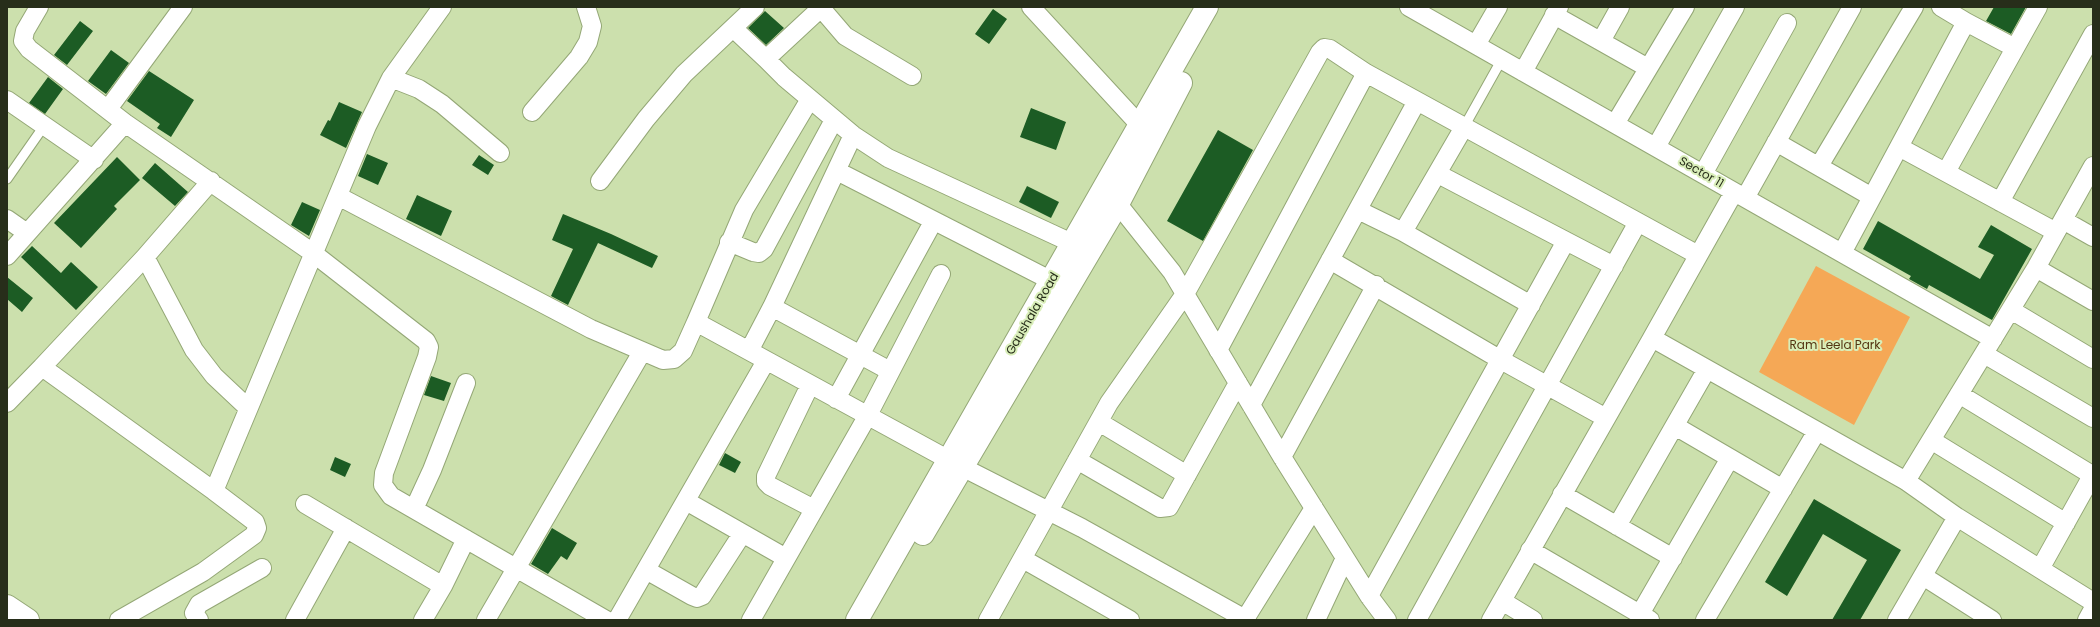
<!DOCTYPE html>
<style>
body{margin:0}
#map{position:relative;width:2100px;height:627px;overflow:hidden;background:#cce0ad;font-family:Poppins,sans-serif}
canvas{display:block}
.frame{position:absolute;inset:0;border:8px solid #272e1a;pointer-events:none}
</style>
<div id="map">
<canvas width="2100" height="627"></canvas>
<div class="frame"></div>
</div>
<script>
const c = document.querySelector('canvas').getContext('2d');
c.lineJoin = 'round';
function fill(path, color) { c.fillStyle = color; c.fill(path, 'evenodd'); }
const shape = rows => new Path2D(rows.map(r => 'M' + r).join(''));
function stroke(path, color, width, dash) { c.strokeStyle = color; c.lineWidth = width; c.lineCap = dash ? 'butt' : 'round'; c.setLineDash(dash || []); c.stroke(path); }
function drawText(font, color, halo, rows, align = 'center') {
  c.font = font + ' Poppins,sans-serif'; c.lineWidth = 4; c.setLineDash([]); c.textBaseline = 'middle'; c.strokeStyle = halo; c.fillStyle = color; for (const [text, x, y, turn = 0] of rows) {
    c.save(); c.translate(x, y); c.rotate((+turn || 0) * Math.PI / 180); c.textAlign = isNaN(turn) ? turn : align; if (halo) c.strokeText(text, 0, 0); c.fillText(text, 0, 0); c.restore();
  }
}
fill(shape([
 [1816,266,1910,317,1854,425,1759,372]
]), '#f5a856');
fill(shape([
 [1994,7,2026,7,2011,34,1986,21],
 [993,9,1007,19,989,44,975,34],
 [765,11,784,28,766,45,748,28],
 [80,21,93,31,67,65,54,55],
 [111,50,129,63,106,94,88,81],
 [149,71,194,100,171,137,157,128,160,124,127,101],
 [48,77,63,89,45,114,29,103],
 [339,102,362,112,346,148,320,135,328,120,330,121],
 [1031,108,1066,122,1056,150,1020,137],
 [1218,130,1253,150,1203,241,1167,221],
 [367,154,388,163,378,185,358,176],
 [479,155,494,165,488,175,472,165],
 [117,157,140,180,114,206,117,209,81,248,54,223],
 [155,163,188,192,175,206,142,178],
 [1027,186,1059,202,1051,218,1019,202],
 [417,195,452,211,441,236,406,219],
 [302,202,320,210,309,236,291,225],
 [563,214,611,234,658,256,652,268,598,243,568,305,551,296,573,249,552,240],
 [1878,221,1980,279,1994,255,1978,247,1991,225,2032,249,1992,320,1929,285,1927,289,1909,279,1911,276,1863,249],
 [32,246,61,273,71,262,98,287,76,310,21,257],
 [7,277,33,298,22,312,7,299],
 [431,376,451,383,444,401,424,395],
 [725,453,741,462,735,473,719,465],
 [335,457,351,464,345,477,330,470],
 [1814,499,1901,550,1860,620,1832,620,1867,560,1823,534,1787,596,1765,582],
 [552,528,577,543,567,560,561,556,548,574,531,564]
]), '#1c5c24');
const service = shape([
 [1464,127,1502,59],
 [7,179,44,126]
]);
const minor = shape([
 [39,7,25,31,23,41,29,49,125,123,313,253,426,341,429,347,427,357,384,473,383,485,391,496,606,620],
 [822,7,766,59,784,77,853,135,888,158,1074,244],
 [1031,7,1148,134],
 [1409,7,1993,339],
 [1941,7,1966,22],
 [821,8,845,36,912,76],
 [1554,15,1648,68],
 [733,28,766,59],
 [1601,41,1620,7],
 [1476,45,1498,7],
 [1523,72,1559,7],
 [391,78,419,89,442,104,500,153],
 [7,100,94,160],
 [108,109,183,7],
 [532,112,579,57,588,42,592,26,586,7],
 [1615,124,1685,7],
 [1776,142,1872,197],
 [1656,147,1735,7],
 [1899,147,2056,232],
 [1819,166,1914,7],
 [837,171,1052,281],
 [1946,172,2038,7],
 [1703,174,1787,23],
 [600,181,646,119,684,74,755,7],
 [1110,194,1172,272,1282,457,1369,596,1387,620],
 [338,196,591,329,663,360,674,359,683,351,696,322,962,467,1082,528,1247,620],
 [1745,198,1852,7],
 [2000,202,2093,34],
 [1358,210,1403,232,1531,305],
 [7,219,27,233],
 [2063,220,2093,237],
 [1403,232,1464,127],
 [1566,241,1614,266],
 [729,242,753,252,759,253,764,249,834,120],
 [1842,253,1966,22,2015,48],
 [7,256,125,123],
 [145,257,194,350,214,376,248,408],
 [1330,260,1501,360,1606,418],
 [2036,268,2093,301],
 [772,307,890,371],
 [2011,310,2093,359],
 [696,322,744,210,810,99],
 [1652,338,1734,192],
 [1218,350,1366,73],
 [749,351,772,307,853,135],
 [1984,354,2093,418],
 [42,367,145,257,211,181],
 [810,385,766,476,766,482,770,486,814,509],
 [1959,394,2092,475],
 [836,399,933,222],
 [7,403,42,367,214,491],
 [1251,405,1417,101],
 [1099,422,1187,475],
 [1675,426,1783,489],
 [1931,440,2066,523],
 [1282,457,1376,285],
 [1077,460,1160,508,1169,507,1238,383],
 [1906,481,2036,268,2093,166],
 [1562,494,1673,558],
 [686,501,786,558],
 [305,504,443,586],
 [414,509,432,470,466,383],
 [1617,526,1707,369],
 [1530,550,1650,620],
 [1023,559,1130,620],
 [2040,569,2093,474],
 [646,570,692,596,697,598,702,596,742,534],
 [1923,576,1992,620],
 [1369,596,1566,241,1438,174],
 [1502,601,1533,620],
 [1640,614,1730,458],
 [1245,619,1314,508],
 [119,620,203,572,254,535,257,528,255,522,214,491,367,126,391,78,442,7],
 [199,620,194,613,199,604,262,568],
 [295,620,346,528],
 [423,620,443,586,466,539],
 [486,620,642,352],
 [617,620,766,361],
 [751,620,868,415,941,274],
 [988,620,1109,403,1185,294,1320,52,1324,48,1330,49,1366,73,1698,255],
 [1316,620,1345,558],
 [1417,620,1638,222],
 [1491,620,1652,338,1906,481,1957,517,2093,602],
 [1705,620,1817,431],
 [1897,620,1957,517],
 [2087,620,2093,609]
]);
const tertiary = shape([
 [923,534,1118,204,1181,83],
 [7,606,28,620],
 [857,620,1207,7]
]);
stroke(service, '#94a776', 11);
stroke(minor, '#94a776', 20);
stroke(tertiary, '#94a776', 24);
stroke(service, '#fff', 9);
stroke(minor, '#fff', 18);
stroke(tertiary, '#fff', 22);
drawText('12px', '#272e1a', '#d9eeb9', [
 ["Sector 11",1701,173,30],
 ["Gaushala Road",1033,314,-60]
]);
drawText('12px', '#543512', '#d9eeb9', [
 ["Ram Leela Park",1835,346]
]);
</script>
